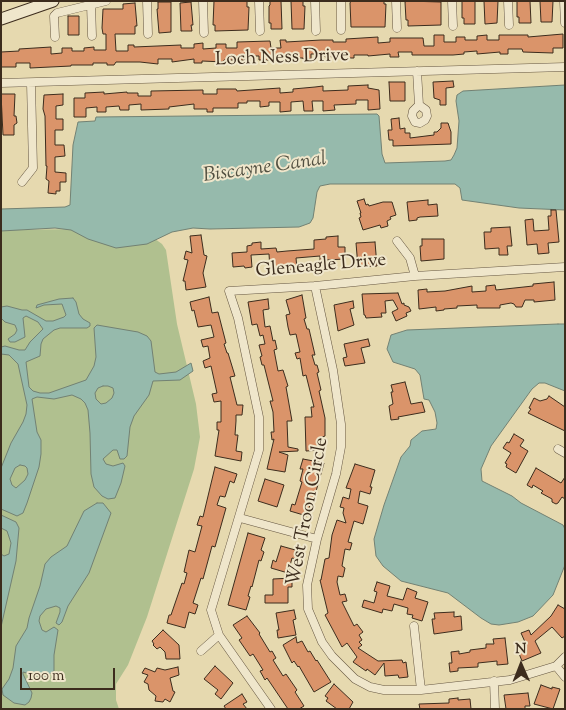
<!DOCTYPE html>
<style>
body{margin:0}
#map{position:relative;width:566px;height:710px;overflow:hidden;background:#e6d9af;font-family:"Sorts Mill Goudy",serif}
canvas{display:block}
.frame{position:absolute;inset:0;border:2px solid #3c2c1d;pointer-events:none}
.north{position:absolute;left:496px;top:640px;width:50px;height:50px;-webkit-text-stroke:4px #efe6cb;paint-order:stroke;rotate:359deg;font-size:14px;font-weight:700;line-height:20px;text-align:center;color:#3c2c1d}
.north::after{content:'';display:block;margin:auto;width:18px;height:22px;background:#3c2c1d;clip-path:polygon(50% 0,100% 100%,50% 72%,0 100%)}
.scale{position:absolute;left:20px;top:668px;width:95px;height:22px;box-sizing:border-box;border:2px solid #3c2c1d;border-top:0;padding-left:6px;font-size:15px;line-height:18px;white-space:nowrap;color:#3c2c1d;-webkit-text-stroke:4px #efe6cb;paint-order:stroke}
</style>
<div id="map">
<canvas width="566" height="710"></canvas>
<div class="frame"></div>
<div class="north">N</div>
<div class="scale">100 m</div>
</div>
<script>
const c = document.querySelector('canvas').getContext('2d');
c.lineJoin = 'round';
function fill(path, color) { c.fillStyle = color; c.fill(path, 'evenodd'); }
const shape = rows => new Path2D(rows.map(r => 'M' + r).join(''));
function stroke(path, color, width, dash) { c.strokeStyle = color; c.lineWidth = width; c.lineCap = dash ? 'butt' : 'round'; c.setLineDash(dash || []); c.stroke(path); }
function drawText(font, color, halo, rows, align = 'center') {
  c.font = font + ' "Sorts Mill Goudy",serif'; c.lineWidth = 4; c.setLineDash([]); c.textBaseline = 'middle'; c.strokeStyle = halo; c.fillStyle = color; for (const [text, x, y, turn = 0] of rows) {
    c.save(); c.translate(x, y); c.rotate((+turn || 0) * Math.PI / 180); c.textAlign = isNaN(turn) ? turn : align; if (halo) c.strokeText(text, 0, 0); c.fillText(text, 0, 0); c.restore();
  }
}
fill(shape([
 [83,229,151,236,162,244,166,250,177,324,196,404,200,437,194,469,147,617,128,665,116,684,116,700,119,709,1,709,1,230]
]), '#b0c08f');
const water = shape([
 [565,85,565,210,519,208,462,200,460,188,455,184,330,184,320,186,317,192,313,218,310,223,299,227,210,229,193,228,172,232,147,244,116,248,88,239,71,230,55,228,1,231,1,209,65,207,70,205,73,145,78,122,95,121,96,117,377,114,379,116,382,154,385,163,445,161,451,160,454,155,457,148,459,121,456,101,457,95,463,91,565,85],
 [73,298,76,302,79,314,83,319,90,323,90,326,87,328,60,328,54,330,43,339,41,344,40,356,26,362,29,387,33,391,40,393,49,393,86,380,94,366,96,357,94,328,97,325,138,332,147,336,151,341,155,372,159,374,176,372,191,363,193,371,180,380,153,381,149,395,134,416,130,427,127,456,124,459,120,459,117,450,113,450,103,459,106,464,113,466,123,463,125,466,121,483,115,498,108,499,102,496,94,487,91,474,90,433,88,410,85,403,81,399,72,395,54,399,37,397,32,399,37,432,41,440,41,454,39,467,27,503,23,513,17,516,1,509,1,468,11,443,23,422,26,414,27,405,18,364,9,355,1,354,1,347,5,346,19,350,25,350,30,342,43,329,38,322,26,316,23,318,25,337,15,342,10,342,8,339,15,334,17,330,15,325,5,322,1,318,1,307,7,306,22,310,27,310,46,321,53,321,64,317,66,315,62,304,44,305,36,308,37,305,59,299,73,298],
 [103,386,108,386,113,388,114,393,112,398,106,403,101,404,96,399,95,393,98,388,103,386],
 [20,465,25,466,27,468,28,474,25,480,16,488,12,485,10,479,15,468,20,465],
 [558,324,565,324,565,391,545,383,539,383,532,389,491,446,481,469,482,481,512,496,521,503,563,525,565,529,565,565,553,595,533,616,518,622,499,625,491,624,481,618,448,593,401,581,383,566,376,556,374,539,384,505,401,457,410,446,411,440,422,431,436,429,437,423,435,412,429,400,424,399,420,375,415,369,393,362,387,349,391,335,407,330,558,324],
 [97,503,103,503,111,513,89,573,68,606,62,622,59,625,56,623,60,612,60,608,56,606,46,609,40,616,39,621,42,630,46,632,54,627,58,630,54,655,54,671,44,678,23,672,23,674,32,693,31,698,29,702,25,705,14,703,3,695,2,689,9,679,13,668,16,646,27,628,29,618,40,586,45,564,51,557,67,546,84,511,97,503],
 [1,515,16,522,19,528,16,561,1,627,1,554,4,556,9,554,11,543,7,531,1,528,1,515]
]);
fill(water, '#96baac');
stroke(water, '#728173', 1);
const building = shape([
 [214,1,247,1,247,7,249,7,248,30,215,31,215,25,213,25,214,1],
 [270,1,281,1,282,29,271,29,271,23,269,23,269,6,270,5,270,1],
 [291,1,303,1,303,6,305,6,304,29,292,29,291,1],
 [351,1,384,1,384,4,386,4,385,27,351,27,350,3,351,1],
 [407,1,441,2,441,25,408,26,408,20,406,20,405,2,407,1],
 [462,1,475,1,475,24,464,24,464,18,462,18,462,1],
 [484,1,498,1,497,23,485,24,484,1],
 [517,1,530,1,531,23,519,23,519,17,517,17,517,1],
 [540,1,553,1,552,22,541,22,540,1],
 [158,2,171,2,171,32,159,33,157,9,158,9,158,2],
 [191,2,193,25,191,25,192,31,181,31,180,3,191,2],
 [135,3,137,26,135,26,135,34,115,34,116,51,128,51,128,45,134,45,134,47,181,45,181,48,194,48,194,44,203,43,203,49,216,48,216,44,226,44,226,48,237,48,237,42,270,41,271,48,281,48,280,40,286,40,286,42,321,40,333,40,333,42,346,42,346,39,378,37,378,43,390,42,390,38,423,38,424,46,434,46,434,35,444,35,444,42,456,42,456,37,465,37,465,40,477,40,477,36,487,35,487,40,499,40,499,35,528,35,528,37,563,34,563,48,553,48,553,53,523,52,522,49,508,49,508,54,500,54,500,52,477,54,477,51,464,52,464,54,453,55,412,55,412,52,398,52,399,57,390,57,390,54,368,56,368,55,354,55,354,58,347,58,347,56,325,57,324,54,311,54,311,59,303,59,303,58,277,58,277,60,259,60,259,56,245,56,245,60,224,60,224,62,202,61,202,63,194,63,194,59,172,62,172,59,158,59,158,64,140,62,116,62,114,65,107,65,107,63,93,63,93,65,71,65,71,66,30,68,30,63,16,63,16,67,1,67,1,52,19,51,19,49,51,47,51,54,62,53,62,48,72,48,72,51,84,51,84,48,94,47,94,50,106,50,106,34,103,34,102,28,103,9,123,9,123,4,135,3],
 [68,16,79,16,79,35,68,35,68,16],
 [453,81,454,87,446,88,446,105,440,105,440,100,434,98,433,82,453,81],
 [389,82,405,82,405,101,390,101,389,82],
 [368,85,368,88,379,90,380,109,368,110,368,100,356,100,356,104,334,105,335,110,323,111,323,101,312,101,313,111,304,111,303,101,291,102,291,111,280,112,280,102,269,102,269,106,260,107,260,101,247,101,247,103,238,103,238,108,213,108,213,112,207,112,207,109,194,109,194,104,169,107,169,109,141,110,141,104,129,105,129,110,120,110,119,106,106,107,106,112,97,112,97,107,86,108,86,117,74,117,74,98,85,98,85,93,104,92,104,94,127,92,127,93,138,93,138,96,151,96,151,91,203,90,203,94,217,94,217,89,236,89,237,91,280,88,280,93,293,92,293,89,315,87,323,86,323,91,348,90,348,86,368,85],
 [1,94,15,94,14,116,16,116,17,123,14,125,14,135,3,135,1,94],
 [63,94,63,105,56,106,56,119,63,119,63,130,55,130,55,145,64,145,65,156,55,157,55,172,66,173,66,182,60,182,60,191,56,191,56,194,48,193,49,181,46,179,47,166,46,166,45,116,43,109,44,95,63,94],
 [399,118,400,129,405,128,405,133,410,133,410,138,434,135,434,132,437,132,441,128,441,123,448,123,451,132,451,144,393,146,393,140,389,140,388,130,392,130,391,119,399,118],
 [364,199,366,205,368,204,369,206,383,202,392,202,396,215,390,217,391,219,387,221,388,226,381,228,380,225,363,230,359,218,361,217,360,213,361,213,357,201,364,199],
 [428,200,428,205,437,204,438,216,420,217,417,218,417,220,409,221,407,202,428,200],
 [551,210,556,210,559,242,548,243,549,253,538,254,537,244,527,245,525,220,533,219,534,231,549,230,548,216,551,216,551,210],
 [510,227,512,246,507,246,508,255,499,255,499,248,485,249,484,232,491,232,491,228,510,227],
 [201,235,204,255,207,256,203,273,206,287,186,290,185,281,183,281,188,260,184,259,186,251,192,253,190,236,201,235],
 [338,236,338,247,345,247,345,259,326,260,326,262,320,262,320,256,296,258,297,269,288,270,288,265,278,266,278,268,270,269,269,254,251,255,252,267,245,268,244,266,233,267,232,253,247,252,247,246,252,245,252,243,261,242,261,249,276,248,277,252,287,251,314,249,314,240,326,239,326,237,338,236],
 [422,239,444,239,444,259,421,261,420,246,422,246,422,239],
 [375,242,377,266,358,267,356,243,375,242],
 [554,282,555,300,534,302,534,300,525,300,522,307,516,307,514,304,511,303,500,305,500,308,477,308,477,305,457,306,457,308,444,309,444,310,436,311,436,307,419,309,418,290,427,289,427,292,445,291,472,286,472,292,486,291,486,286,495,285,496,290,533,286,533,284,554,282],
 [398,293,402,304,404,303,404,305,409,307,411,311,406,313,407,316,396,321,392,312,398,309,393,300,385,301,386,313,381,313,382,317,366,318,365,315,364,315,362,294,398,293],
 [302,295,306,318,304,319,307,329,309,329,315,355,312,355,315,365,317,365,319,372,317,373,321,390,319,391,325,418,325,436,320,438,321,450,306,451,305,417,312,417,311,407,314,407,306,375,303,376,300,358,297,359,295,353,300,352,296,334,290,335,288,327,286,315,290,314,286,300,302,295],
 [209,297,212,313,218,312,226,343,224,344,227,353,228,353,235,376,230,377,237,405,243,405,242,415,236,415,236,421,235,435,238,435,236,451,242,452,241,461,215,456,219,430,217,430,217,422,221,422,221,401,214,402,212,394,217,393,211,366,205,368,203,361,210,358,208,346,203,347,201,340,214,337,211,325,198,327,194,310,192,311,190,302,209,297],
 [268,299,269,309,263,310,265,327,270,326,273,341,275,340,277,349,274,350,278,371,283,370,288,386,286,387,292,421,287,421,288,447,298,449,298,451,279,452,288,455,285,472,267,469,274,439,272,440,271,432,274,432,273,412,270,401,273,401,264,365,262,365,260,357,262,356,259,345,265,344,263,335,260,336,257,324,252,325,248,302,268,299],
 [353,301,354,308,350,309,354,325,338,331,334,305,353,301],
 [368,339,370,346,361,348,365,363,345,366,343,358,347,357,344,344,368,339],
 [405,382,411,404,422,402,425,412,398,417,399,419,391,420,389,406,393,404,391,392,393,392,391,385,405,382],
 [549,396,565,407,565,431,528,413,531,409,529,408,534,398,540,401,547,399,549,396],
 [514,434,524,440,520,446,528,451,516,473,506,467,507,464,505,463,511,453,503,448,507,442,509,443,514,434],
 [303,459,324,463,313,502,311,501,307,516,290,511,292,504,295,505,302,482,300,481,303,469,300,469,303,459],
 [355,464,375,470,370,487,372,487,370,494,360,491,358,503,368,506,363,524,354,521,348,542,352,543,350,550,345,549,342,566,345,568,343,577,338,576,337,582,340,595,345,594,347,601,342,602,354,626,357,624,363,632,359,635,362,640,359,642,362,645,358,648,378,661,402,660,403,663,406,662,408,677,399,678,398,675,385,676,384,663,375,675,367,669,366,671,353,662,357,657,347,643,342,647,325,615,328,613,320,580,321,580,325,559,329,558,332,535,337,520,346,523,343,513,344,508,340,507,343,497,349,499,351,489,346,488,355,464],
 [215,467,237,474,234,483,230,481,225,497,220,496,217,505,226,508,215,547,212,546,203,579,201,578,193,603,198,605,195,614,189,612,185,628,167,623,169,615,171,615,182,583,184,584,187,573,184,572,189,550,195,552,202,526,197,525,200,516,203,517,215,467],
 [536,468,561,483,565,477,565,499,562,497,558,503,556,504,552,502,552,499,541,493,543,491,533,485,532,488,527,485,536,468],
 [265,479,284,485,277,507,258,501,265,479],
 [248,533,265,538,261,550,264,552,261,561,259,560,252,587,251,586,248,596,250,597,246,610,228,605,248,533],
 [281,546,299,551,296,559,292,558,288,573,271,568,273,560,276,562,281,546],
 [292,578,292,587,288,587,288,603,265,603,265,595,273,595,273,579,292,578],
 [377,582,390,586,387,596,403,600,407,588,417,592,415,598,428,602,422,621,412,618,413,615,407,614,408,608,394,604,392,611,383,609,382,613,362,607,364,600,374,603,377,592,374,591,377,582],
 [558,605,565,609,565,636,562,638,552,627,535,641,541,653,522,661,516,646,525,642,521,633,529,630,531,635,551,616,558,605],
 [294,610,296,619,293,620,296,635,278,638,277,630,279,630,276,613,294,610],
 [454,612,454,617,461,616,462,630,434,634,432,619,435,619,434,613,454,612],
 [247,616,260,633,259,634,270,652,272,651,276,658,273,660,283,676,286,674,297,690,295,692,304,706,299,709,288,709,267,678,265,680,260,671,263,670,253,654,250,656,239,640,242,638,233,625,247,616],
 [163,630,179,645,180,659,166,659,165,652,160,647,157,649,153,645,154,644,152,641,163,630],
 [296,637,297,643,302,641,308,652,310,651,316,661,317,660,331,682,314,692,299,666,298,667,294,661,292,663,283,645,296,637],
 [505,638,508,664,497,665,497,661,478,663,478,667,458,668,458,671,450,672,449,663,452,663,451,652,459,651,459,654,470,652,470,650,486,648,486,644,494,644,493,639,505,638],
 [215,666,233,683,221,699,215,694,218,690,204,679,215,666],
 [178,667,179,675,170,678,173,691,175,692,170,702,165,699,163,702,155,701,156,696,149,690,148,684,144,682,148,675,142,673,145,668,155,672,157,668,165,670,178,667],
 [334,684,353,702,349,709,337,709,326,701,328,698,325,696,334,684],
 [541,685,552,689,552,687,560,689,553,709,534,704,541,685],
 [528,693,530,706,525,706,525,709,506,709,504,695,528,693],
 [242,694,247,702,243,704,247,709,226,709,224,706,242,694],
 [458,698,458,700,470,699,471,709,420,709,419,704,449,703,449,699,458,698]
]);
fill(building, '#da946a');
stroke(building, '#3c2c1d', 1);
const street = shape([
 [147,1,148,34],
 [203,1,204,33],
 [259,1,260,31],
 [315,1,316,31],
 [341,1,341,30],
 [396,1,397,28],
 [452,1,453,26],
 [508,1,509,25],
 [564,1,565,23],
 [91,4,92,36],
 [55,37,54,16,57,13,106,1],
 [417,71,419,105,426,110,427,116,425,120,420,123,415,122,412,116,413,111,419,105],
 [1,83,565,67],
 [22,182,33,168,31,83],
 [397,241,410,258,415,276],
 [315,286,333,370,341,424,341,447,336,474,317,539,307,585,308,609,322,642,332,656,355,679,370,687,384,690,421,690,510,680,556,666,565,657],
 [558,449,565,453],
 [240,518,317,539],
 [414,626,421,690],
 [201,651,219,635],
 [556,666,565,677],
 [494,681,495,709],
 [271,709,219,635,211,610,259,450,259,417,238,318,229,291,315,286,415,276,565,267]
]);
const secondary = shape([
 [1,19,53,1]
]);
stroke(street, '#665742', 9);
stroke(secondary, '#3c2c1d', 13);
stroke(street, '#efe6cb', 8);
stroke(secondary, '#efe6cb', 11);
drawText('19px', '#3c2c1d', '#efe6cb', [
 ["Loch Ness Drive",282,59,-2],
 ["Gleneagle Drive",321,267,-5],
 ["West Troon Circle",309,512,-79]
]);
drawText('italic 20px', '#525041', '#efe6cb', [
 ["Biscayne Canal",265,169,-8]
]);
</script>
